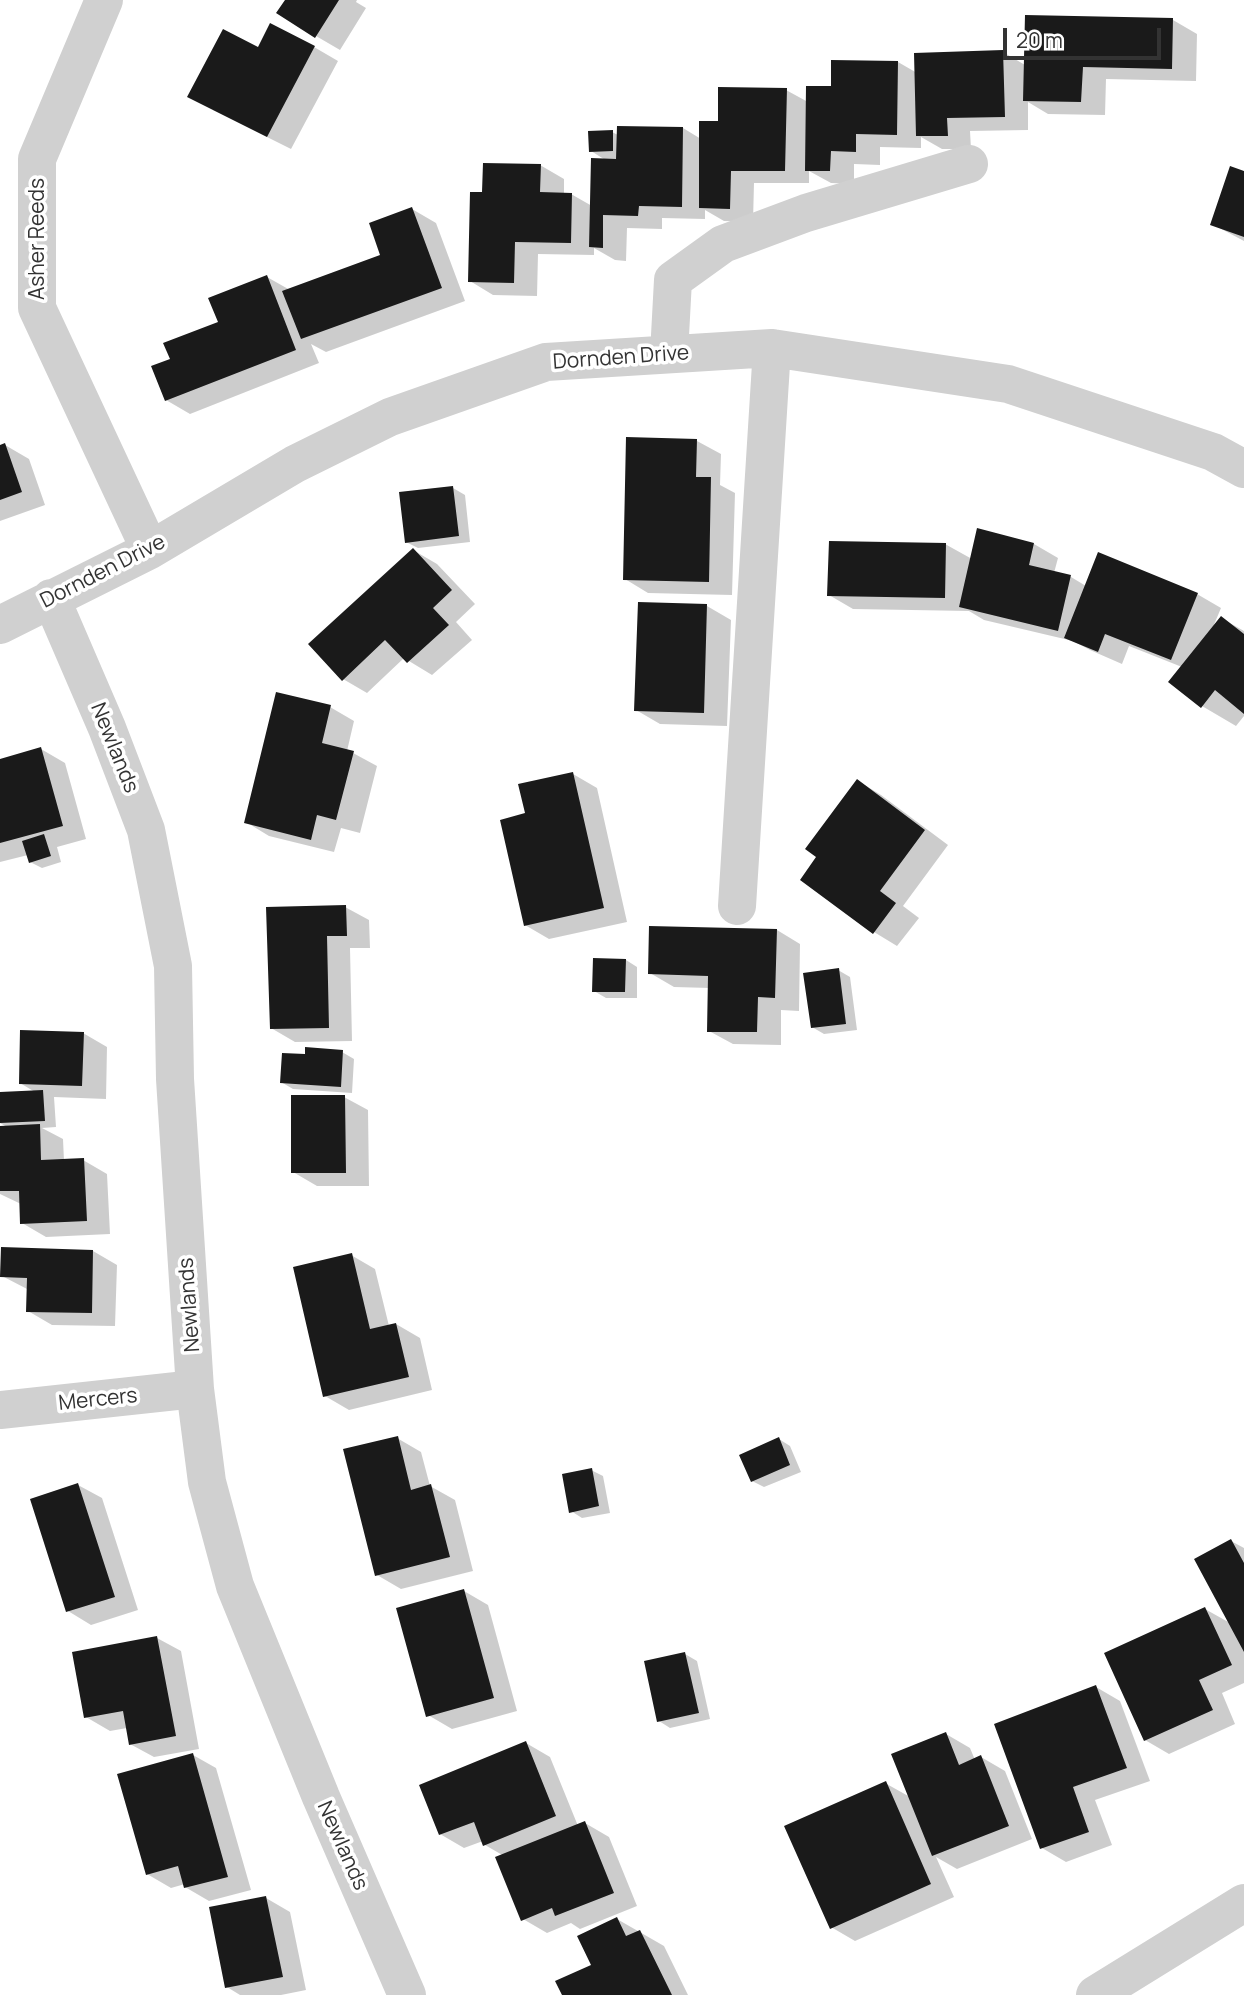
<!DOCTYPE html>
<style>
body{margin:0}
#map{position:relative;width:1244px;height:1995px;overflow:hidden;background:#fff;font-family:Manrope,sans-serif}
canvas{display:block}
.scale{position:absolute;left:1003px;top:28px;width:158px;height:32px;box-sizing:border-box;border:4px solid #333;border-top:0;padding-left:9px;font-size:21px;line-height:24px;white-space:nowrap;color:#333;-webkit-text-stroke:5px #fff;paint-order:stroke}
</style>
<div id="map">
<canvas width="1244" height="1995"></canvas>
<div class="scale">20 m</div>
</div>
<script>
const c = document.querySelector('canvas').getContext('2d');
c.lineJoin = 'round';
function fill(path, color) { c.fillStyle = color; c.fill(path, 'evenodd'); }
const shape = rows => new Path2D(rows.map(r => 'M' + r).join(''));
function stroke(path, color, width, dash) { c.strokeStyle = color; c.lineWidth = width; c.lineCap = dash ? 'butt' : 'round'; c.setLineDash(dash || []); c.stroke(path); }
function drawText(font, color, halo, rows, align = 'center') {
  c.font = font + ' Manrope,sans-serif'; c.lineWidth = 7; c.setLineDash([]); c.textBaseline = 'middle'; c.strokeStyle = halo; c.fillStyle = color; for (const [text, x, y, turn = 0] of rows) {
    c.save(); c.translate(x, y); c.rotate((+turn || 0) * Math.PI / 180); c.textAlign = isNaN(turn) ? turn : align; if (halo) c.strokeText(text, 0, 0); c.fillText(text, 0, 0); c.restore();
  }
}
fill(shape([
 [287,0,357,0,356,2,366,8,340,50,316,36],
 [1173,20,1197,34,1196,81,1106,79,1105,115,1048,114,1028,102,1028,130,970,131,971,149,942,149,921,137,921,148,880,147,880,165,854,164,854,184,831,183,809,171,809,183,754,183,753,222,724,221,705,210,705,219,662,218,662,229,627,228,626,261,615,260,594,248,594,255,538,254,537,296,493,295,470,281,484,193,540,165,564,179,564,194,571,194,592,206,607,161,591,151,612,132,618,135,683,128,701,139,720,123,786,90,808,102,832,88,898,62,917,73,1003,52,1025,65],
 [314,47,338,61,291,149,213,110,258,49],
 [1244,173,1244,241,1212,224],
 [412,209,436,223,465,301,326,352,311,344,319,363,190,414,166,400,172,360,220,323,267,277,290,290,383,256],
 [697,441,721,454,720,485,735,493,732,595,648,593,625,579],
 [5,445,29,459,45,505,0,521,0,447],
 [453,488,465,495,470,542,418,548,406,542],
 [979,531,1034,544,1058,558,1054,573,1071,577,1086,586,1197,594,1221,608,1213,627,1221,618,1244,631,1244,716,1236,726,1202,706,1182,667,1129,646,1122,664,1090,650,1073,641,984,620,969,611,853,609,829,595,945,544,972,559],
 [413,550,437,564,475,604,456,622,472,640,432,675,404,658,367,693,343,679],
 [707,606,731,620,727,726,660,724,636,710],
 [330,707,354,721,347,751,353,753,377,766,360,833,341,828,334,852,269,836,246,822],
 [41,749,65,763,86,839,57,847,61,862,42,868,30,862,28,855,0,862,0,760],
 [573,774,597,788,627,922,549,939,525,925,527,815],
 [858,781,881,795,948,845,903,906,919,918,897,946,874,932,819,857],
 [345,907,369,920,370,948,350,948,352,1041,295,1042,271,1028,268,908],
 [777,930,800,944,799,1011,781,1010,781,1045,733,1044,709,1031,710,988,674,987,650,973],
 [626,960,637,967,637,998,606,998,594,991],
 [838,970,850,977,857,1030,824,1034,812,1027],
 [83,1033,107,1047,106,1099,54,1097,56,1127,42,1128,63,1139,64,1161,83,1160,107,1174,110,1234,46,1237,22,1223,21,1204,0,1194,0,1128,7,1127,0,1123,0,1094,35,1092,20,1083],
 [342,1052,354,1059,352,1093,293,1089,281,1082,306,1055],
 [344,1097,368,1110,369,1186,317,1186,293,1172],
 [93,1251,117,1265,115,1326,52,1325,28,1311,29,1290,2,1276],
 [351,1255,375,1269,389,1326,396,1324,420,1338,432,1390,349,1410,325,1396],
 [397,1438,421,1452,430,1486,455,1500,473,1571,401,1589,377,1575],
 [779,1439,790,1446,801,1472,764,1487,752,1481],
 [591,1470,603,1476,610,1513,582,1518,571,1511],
 [78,1485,102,1498,138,1610,91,1625,68,1611],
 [1231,1541,1244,1548,1244,1683,1222,1693,1235,1724,1169,1754,1145,1740,1205,1609,1230,1623],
 [464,1591,488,1605,517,1711,452,1729,428,1715],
 [157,1638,181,1651,199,1749,154,1757,130,1744,127,1728,110,1731,86,1717],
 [685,1654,697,1661,710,1719,670,1728,659,1721],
 [1096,1687,1120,1701,1150,1781,1095,1800,1112,1845,1066,1862,1042,1848],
 [946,1734,970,1748,975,1760,981,1757,1005,1771,1032,1839,957,1869,936,1857,954,1897,855,1941,831,1927,885,1783,910,1797],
 [526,1743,550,1757,578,1826,585,1823,609,1837,637,1906,580,1929,571,1923,547,1933,523,1919,504,1856,485,1845,483,1841,464,1848,440,1834],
 [193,1755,216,1768,251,1890,209,1901,185,1887,185,1884,171,1888,147,1874],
 [266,1898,290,1912,306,1990,281,1995,240,1995,227,1987],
 [617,1919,664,1946,688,1995,564,1995,593,1965]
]), '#0003');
fill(shape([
 [285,0,339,0,315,38,276,13],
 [1025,15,1173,18,1172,69,1083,67,1081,102,1023,101],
 [270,23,315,46,267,137,187,97,223,29,258,47],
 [1003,50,1005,117,947,118,948,136,916,136,914,53],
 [831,60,898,61,897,135,856,134,856,152,831,151,830,171,805,171,806,86,831,86],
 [718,87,787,88,785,171,731,171,730,209,699,208,699,121,718,121],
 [617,126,683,127,682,207,639,206,638,216,603,215,603,248,589,247,591,158,616,159],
 [613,130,613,151,589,152,588,131],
 [483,163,541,164,540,192,572,193,571,243,515,242,514,283,468,282,470,192,482,192],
 [1230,166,1244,171,1244,237,1210,225],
 [412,207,442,288,301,339,282,291,380,255,369,223],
 [267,275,296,350,165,401,151,366,170,359,163,343,218,322,208,298],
 [626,437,697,439,696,477,711,477,709,582,623,580],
 [5,443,22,492,0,500,0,445],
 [453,486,459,536,405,543,399,492],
 [977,528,1034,543,1029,565,1071,575,1058,631,959,607],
 [829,541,946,543,945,598,827,596],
 [413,548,452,590,433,608,449,625,407,663,385,640,342,681,308,644],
 [1098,552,1198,593,1171,660,1105,634,1098,652,1064,638],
 [638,602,707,604,704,713,634,711],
 [1221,616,1244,634,1244,714,1215,690,1201,708,1168,682],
 [276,692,331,705,322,743,354,751,336,820,317,815,311,840,244,823],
 [41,747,63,826,0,843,0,759],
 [573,772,604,908,524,926,500,820,525,813,518,784],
 [857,779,925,830,880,891,896,903,873,934,800,880,816,857,805,849],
 [44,834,51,856,29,863,22,841],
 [346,905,347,936,327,936,329,1028,270,1029,266,907],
 [649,926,777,929,775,998,758,997,757,1032,707,1032,708,976,648,974],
 [593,958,626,959,625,992,592,992],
 [839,968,846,1024,811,1028,803,973],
 [20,1030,84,1032,82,1086,19,1084],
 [305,1047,343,1050,341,1087,280,1083,282,1053,305,1054],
 [43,1090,45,1121,0,1123,0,1092],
 [291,1095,345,1095,346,1173,291,1173],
 [40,1124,41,1160,84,1158,87,1221,20,1224,19,1191,0,1191,0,1126],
 [1,1247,93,1250,92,1313,26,1312,27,1278,0,1277],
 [352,1253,370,1329,396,1323,409,1377,323,1397,293,1267],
 [398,1436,411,1490,431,1484,450,1557,375,1576,343,1449],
 [779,1437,790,1465,751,1482,739,1455],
 [592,1468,599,1506,569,1513,562,1474],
 [78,1483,115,1597,66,1612,30,1499],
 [1231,1539,1244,1563,1244,1652,1194,1559],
 [464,1589,494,1698,426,1717,396,1608],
 [1205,1607,1232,1665,1199,1680,1213,1710,1144,1741,1104,1653],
 [157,1636,176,1736,129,1745,123,1711,84,1718,72,1652],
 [685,1652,699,1713,657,1722,644,1661],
 [1096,1685,1127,1768,1073,1787,1089,1832,1040,1849,994,1724],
 [946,1732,959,1765,981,1755,1009,1826,932,1856,891,1754],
 [526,1741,556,1816,483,1846,474,1822,439,1835,419,1785],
 [193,1753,228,1877,184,1888,178,1866,146,1875,117,1774],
 [886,1781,931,1884,830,1929,784,1826],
 [585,1821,614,1893,555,1916,552,1908,521,1921,495,1857],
 [266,1896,283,1977,225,1988,209,1907],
 [617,1917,626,1936,640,1930,672,1995,562,1995,555,1981,591,1965,577,1936]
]), '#1a1a1a');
stroke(shape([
 [104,0,37,159,37,308,150,550],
 [669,354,673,280,723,244,806,213,969,164],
 [51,598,107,728,146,830,173,966,175,1079,195,1389,207,1482,235,1586,321,1797,407,1995],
 [0,625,150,550,295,464,390,417,546,362,772,348,1008,384,1213,452,1244,469],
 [737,906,772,348],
 [0,1410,195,1389],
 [1095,1995,1244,1903]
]), '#d0d0d0', 38);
drawText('21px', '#333', '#fff', [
 ["Asher Reeds",38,239,-90],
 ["Dornden Drive",621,358,-4],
 ["Dornden Drive",103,572,-27],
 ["Newlands",114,748,68],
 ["Newlands",190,1305,-94],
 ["Mercers",98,1400,-6],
 ["Newlands",342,1846,66]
]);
</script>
